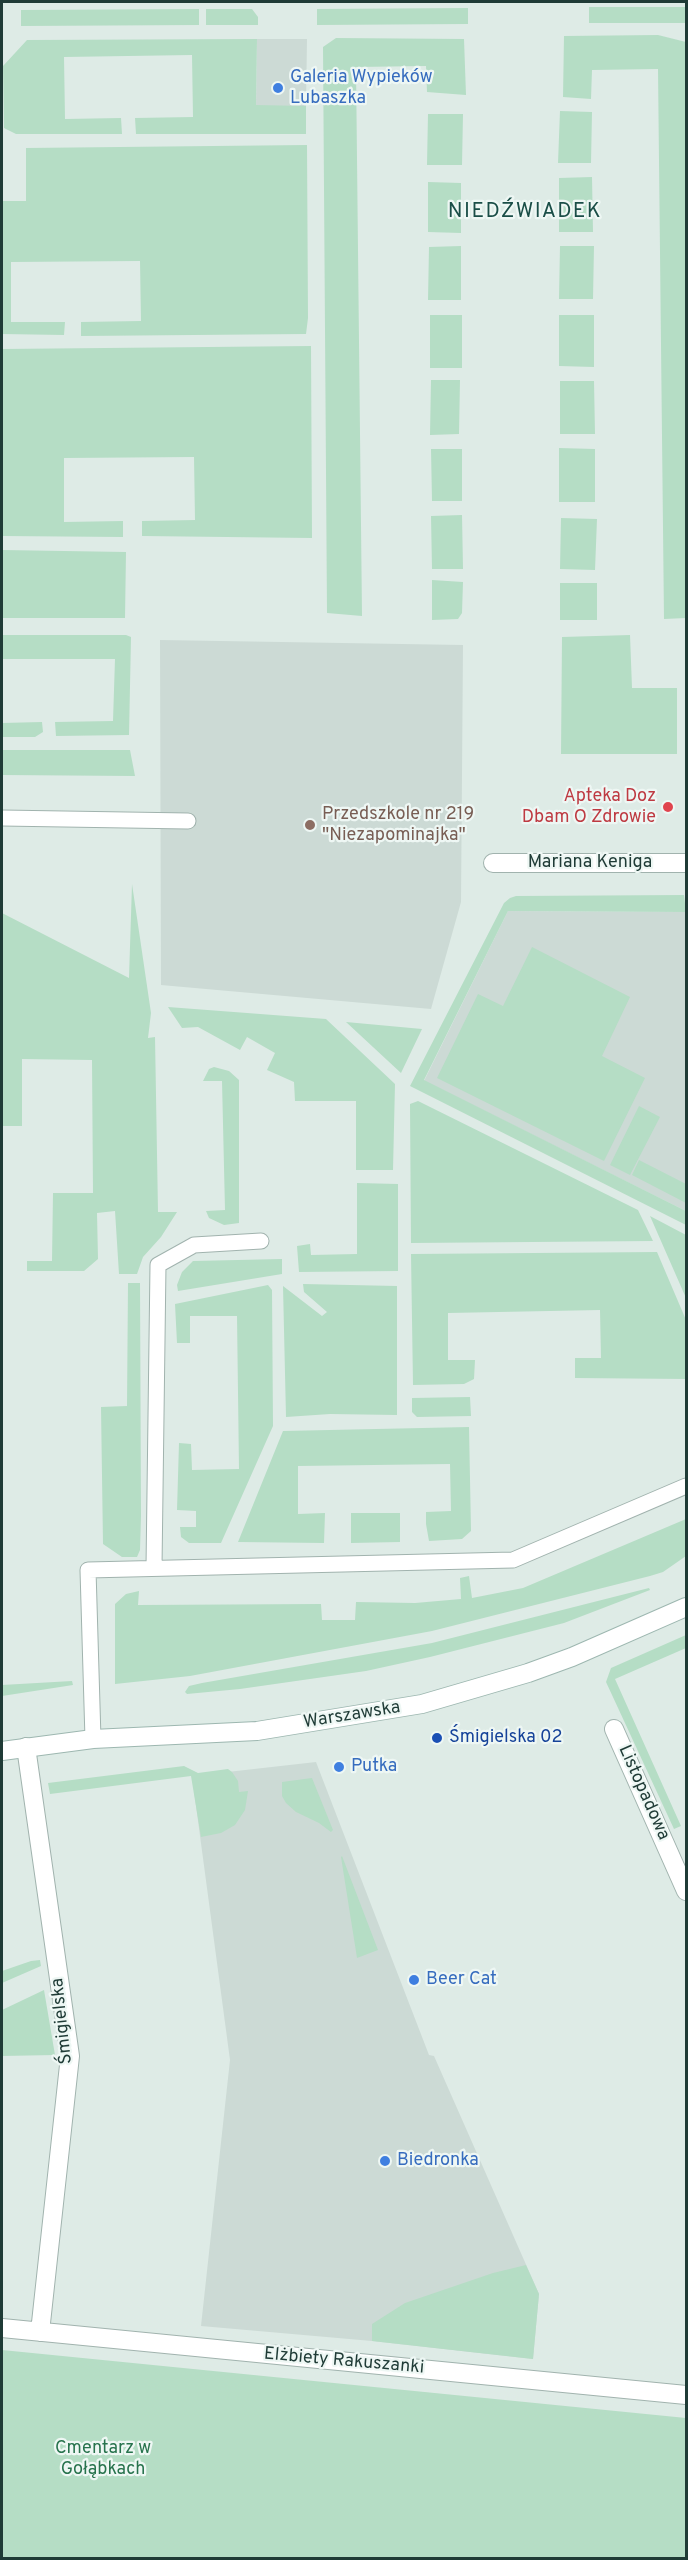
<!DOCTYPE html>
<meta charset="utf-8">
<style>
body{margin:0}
#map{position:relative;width:688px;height:2560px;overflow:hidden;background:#deebe6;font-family:Overpass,sans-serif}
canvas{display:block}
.frame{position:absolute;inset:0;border:3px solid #1f3b36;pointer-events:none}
</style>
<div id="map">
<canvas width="688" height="2560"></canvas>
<div class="frame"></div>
</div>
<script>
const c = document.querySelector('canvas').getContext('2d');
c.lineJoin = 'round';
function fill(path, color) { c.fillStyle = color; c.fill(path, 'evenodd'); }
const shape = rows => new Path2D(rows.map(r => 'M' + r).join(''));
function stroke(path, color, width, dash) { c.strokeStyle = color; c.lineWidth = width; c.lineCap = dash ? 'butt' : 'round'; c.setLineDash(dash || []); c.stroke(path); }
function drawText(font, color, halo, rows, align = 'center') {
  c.font = font + ' Overpass,sans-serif'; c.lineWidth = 4.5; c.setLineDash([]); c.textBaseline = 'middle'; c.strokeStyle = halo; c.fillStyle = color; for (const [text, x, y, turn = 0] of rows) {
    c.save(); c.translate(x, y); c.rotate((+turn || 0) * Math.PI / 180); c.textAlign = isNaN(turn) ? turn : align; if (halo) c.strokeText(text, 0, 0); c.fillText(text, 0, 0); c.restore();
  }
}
fill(shape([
 [257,39,307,39,306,106,256,106],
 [160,640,463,645,461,902,431,1009,161,985],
 [508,911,686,912,686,1211,424,1081],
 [316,1762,429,2055,434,2056,539,2294,533,2359,372,2341,201,2326,230,2060,192,1776]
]), '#ccdad5');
fill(shape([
 [589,7,686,7,686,23,589,23],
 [468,8,468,24,317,25,317,9],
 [199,9,199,25,21,26,21,10],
 [206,9,252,9,258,17,258,25,206,25],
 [658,35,686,42,686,618,664,619,658,69,592,70,591,99,563,97,564,36],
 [336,38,464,39,466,95,427,92,426,66,356,67,362,616,327,613,323,47],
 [257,39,256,105,306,106,306,134,136,134,135,118,193,117,192,55,64,57,65,119,121,118,122,134,16,134,4,128,3,66,27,40],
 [560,111,592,112,591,163,558,163],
 [428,114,463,114,462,165,427,165],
 [307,145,308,318,306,334,81,336,81,322,141,321,140,261,11,262,11,322,65,322,64,335,2,334,2,201,26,201,26,148],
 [592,177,593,232,559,232,559,178],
 [428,182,461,183,461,233,428,232],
 [461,246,461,300,428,300,429,247],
 [560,246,594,246,593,299,559,299],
 [430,315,462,315,462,368,430,368],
 [559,315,594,315,594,367,559,366],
 [311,346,312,538,142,536,142,521,195,520,194,457,64,458,64,522,123,521,123,537,2,536,2,349],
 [431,380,460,380,459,434,430,435],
 [560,381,594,381,595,434,560,434],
 [559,448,595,449,595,502,559,502],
 [431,449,462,449,462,501,432,501],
 [462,515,463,569,432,569,431,516],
 [561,518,597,519,595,570,560,569],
 [2,550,126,552,125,618,2,618],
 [432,580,463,582,462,613,458,619,432,620],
 [560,583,597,583,597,620,560,620],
 [2,635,126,635,131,637,129,735,56,736,55,722,113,721,115,659,2,659],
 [630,635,632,688,677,688,677,754,561,754,562,637],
 [42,722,43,732,35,737,2,737,2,723],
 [2,750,130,750,135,776,2,775],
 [132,884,151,1013,148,1038,155,1037,158,1212,177,1212,161,1237,143,1257,137,1274,119,1274,115,1211,97,1213,98,1259,84,1271,27,1271,27,1261,52,1261,53,1193,93,1193,92,1060,22,1059,22,1126,2,1126,2,913,129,978],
 [684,895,686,912,508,911,424,1080,686,1211,686,1225,410,1086,504,903,510,898,516,896],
 [532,947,630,997,602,1056,645,1078,604,1161,437,1078,478,994,503,1006],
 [168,1007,326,1019,395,1084,393,1170,356,1170,356,1101,295,1101,294,1082,267,1070,275,1053,247,1037,240,1050,198,1027,182,1028],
 [346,1022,422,1029,401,1073],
 [214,1067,229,1071,239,1080,239,1223,224,1225,209,1218,206,1211,225,1210,222,1081,203,1081,209,1069],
 [418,1101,638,1210,653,1241,411,1243,410,1104],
 [639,1106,660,1117,630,1175,610,1165],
 [639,1160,686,1184,686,1203,632,1175],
 [357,1183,398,1184,398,1271,299,1272,297,1246,310,1244,311,1255,357,1254],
 [650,1216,686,1235,686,1298],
 [657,1252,686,1320,686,1379,575,1378,575,1358,601,1358,600,1310,448,1313,448,1360,475,1360,474,1379,464,1384,413,1385,411,1254],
 [282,1259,282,1274,178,1291,177,1285,182,1272,193,1261],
 [128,1283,140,1283,141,1516,140,1550,137,1557,122,1557,103,1544,101,1407,127,1406],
 [303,1284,397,1286,397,1415,330,1414,286,1417,283,1286,322,1316,327,1312,304,1292],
 [268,1285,272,1290,273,1426,221,1543,189,1543,181,1537,180,1527,196,1527,196,1511,177,1510,179,1443,191,1444,192,1470,239,1469,237,1316,190,1316,190,1343,177,1343,175,1304],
 [470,1397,471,1416,417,1417,412,1412,412,1398],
 [469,1427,471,1531,462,1539,429,1541,426,1524,426,1512,451,1511,450,1464,298,1466,298,1514,325,1513,324,1543,238,1542,283,1431],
 [351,1513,400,1513,400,1542,351,1543],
 [686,1519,686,1556,663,1572,650,1576,432,1631,190,1676,115,1684,115,1604,126,1594,139,1591,138,1605,321,1604,322,1620,355,1620,356,1602,415,1603,461,1599,460,1578,469,1576,472,1598,523,1588],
 [649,1588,650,1590,564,1623,430,1657,366,1671,240,1689,187,1694,185,1692,189,1686,202,1683,432,1643],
 [686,1635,686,1648,615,1679,681,1826,674,1829,606,1682,611,1668],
 [72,1681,73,1685,2,1696,2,1685],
 [184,1766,198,1773,228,1769,232,1772,238,1781,239,1792,248,1791,245,1810,235,1825,221,1833,201,1837,191,1776,50,1794,48,1783],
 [312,1778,333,1830,331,1832,319,1823,296,1812,286,1803,282,1796,282,1782],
 [342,1856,378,1950,357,1958,341,1857],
 [40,1960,41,1966,2,1983,2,1971,31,1961],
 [44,1990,55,2055,2,2056,2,2010],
 [526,2265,539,2294,533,2359,372,2341,372,2324,405,2303,493,2273],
 [2,2350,686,2418,686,2558,2,2558]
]), '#b5ddc5');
const lane = shape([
 [2,818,188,821],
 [154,1567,158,1265,194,1245,261,1241],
 [93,1739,88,1570,513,1560,686,1486]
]);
const street = shape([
 [493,863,686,863],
 [614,1729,686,1891],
 [26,1747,70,2056,40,2332],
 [2,2328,686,2395]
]);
const secondary = shape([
 [2,1751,93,1739,257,1731,422,1704,528,1673,572,1657,686,1607]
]);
stroke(lane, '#a1b3ae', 17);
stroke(street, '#a1b3ae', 20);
stroke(secondary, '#9db7b0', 20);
stroke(lane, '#fff', 15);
stroke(street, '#fff', 18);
stroke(secondary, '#fff', 18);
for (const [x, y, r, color] of [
 [278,88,6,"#3f7fe0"],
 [668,807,6,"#e0444e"],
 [310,825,6,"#8d6e63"],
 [437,1738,6,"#1a4fb4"],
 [339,1767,6,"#3f7fe0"],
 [414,1980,6,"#3f7fe0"],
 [385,2161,6,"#3f7fe0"]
]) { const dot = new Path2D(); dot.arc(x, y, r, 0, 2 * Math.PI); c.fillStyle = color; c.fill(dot); stroke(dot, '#eef7f4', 2); }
drawText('18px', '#366cbe', '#eef7f4', [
 ["Galeria Wypieków",290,78],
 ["Lubaszka",290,99],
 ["Putka",351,1767],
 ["Beer Cat",426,1980],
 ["Biedronka",397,2161]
], 'left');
drawText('18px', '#be3a42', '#eef7f4', [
 ["Apteka Doz",656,797],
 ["Dbam O Zdrowie",656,818]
], 'right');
drawText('18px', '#785e54', '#eef7f4', [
 ["Przedszkole nr 219",322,815],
 ["\"Niezapominajka\"",322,836]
], 'left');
drawText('18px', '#1f3b36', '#eef7f4', [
 ["Mariana Keniga",590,863],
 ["Warszawska",352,1716,-9],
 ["Listopadowa",643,1793,66],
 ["Śmigielska",63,2021,-96],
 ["Elżbiety Rakuszanki",344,2362,5]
]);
drawText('18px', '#164399', '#eef7f4', [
 ["Śmigielska 02",449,1738]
], 'left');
drawText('18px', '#27734d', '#eef7f4', [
 ["Cmentarz w",103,2449],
 ["Gołąbkach",103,2470]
]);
c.letterSpacing = '1.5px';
drawText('21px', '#1a4e47', '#eef7f4', [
 ["NIEDŹWIADEK",525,213]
]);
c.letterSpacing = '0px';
</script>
